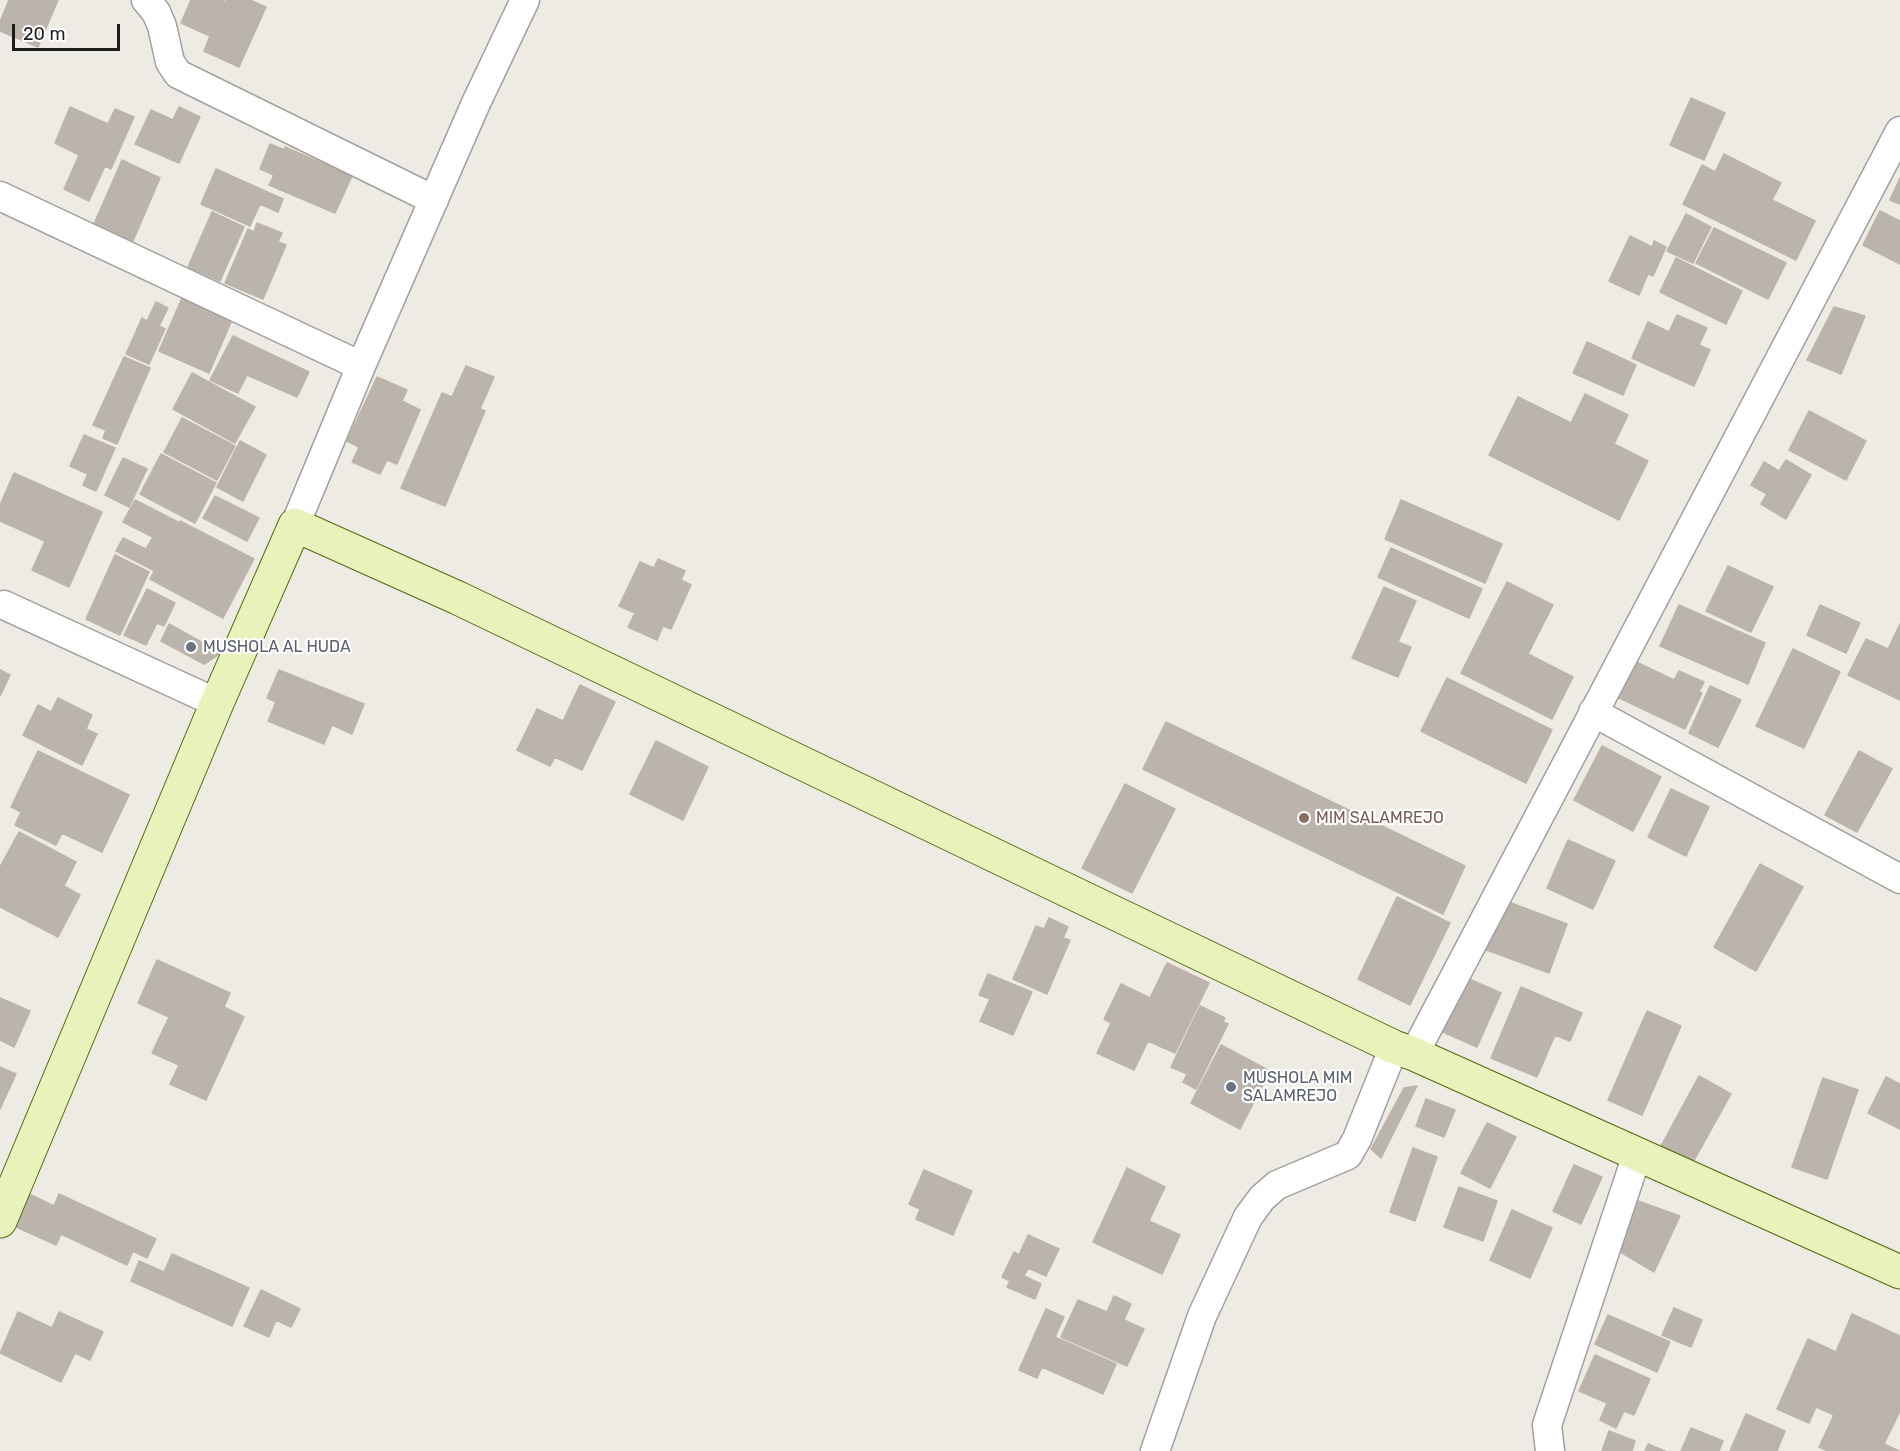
<!DOCTYPE html>
<style>
body{margin:0}
#map{position:relative;width:1900px;height:1451px;overflow:hidden;background:#edebe4;font-family:Rubik,sans-serif}
canvas{display:block}
.scale{position:absolute;left:12px;top:24px;width:108px;height:27px;box-sizing:border-box;border:3px solid #1d1d1d;border-top:0;padding-left:8px;font-size:18px;line-height:21px;white-space:nowrap;color:#1d1d1d;-webkit-text-stroke:4px #fff;paint-order:stroke}
</style>
<div id="map">
<canvas width="1900" height="1451"></canvas>
<div class="scale">20 m</div>
</div>
<script>
const c = document.querySelector('canvas').getContext('2d');
c.lineJoin = 'round';
function fill(path, color) { c.fillStyle = color; c.fill(path, 'evenodd'); }
const shape = rows => new Path2D(rows.map(r => 'M' + r).join(''));
function stroke(path, color, width, dash) { c.strokeStyle = color; c.lineWidth = width; c.lineCap = dash ? 'butt' : 'round'; c.setLineDash(dash || []); c.stroke(path); }
function drawText(font, color, halo, rows, align = 'center') {
  c.font = font + ' Rubik,sans-serif'; c.lineWidth = 4.5; c.setLineDash([]); c.textBaseline = 'middle'; c.strokeStyle = halo; c.fillStyle = color; for (const [text, x, y, turn = 0] of rows) {
    c.save(); c.translate(x, y); c.rotate((+turn || 0) * Math.PI / 180); c.textAlign = isNaN(turn) ? turn : align; if (halo) c.strokeText(text, 0, 0); c.fillText(text, 0, 0); c.restore();
  }
}
const building = shape([
 [9,0,58,0,38,47,0,31,0,22,9,0],
 [191,0,221,0,225,2,226,0,250,0,266,7,239,67,204,51,210,36,181,23,191,0],
 [1691,98,1725,113,1704,160,1670,145,1691,98],
 [70,107,108,124,115,109,134,117,111,169,105,166,89,201,64,189,79,155,55,143,70,107],
 [179,107,200,117,179,163,135,144,151,110,173,120,179,107],
 [270,144,285,150,285,147,352,176,335,213,269,185,274,175,260,169,270,144],
 [1724,154,1781,183,1772,200,1815,221,1796,260,1683,204,1702,165,1715,172,1724,154],
 [122,160,160,178,133,241,94,224,122,160],
 [216,169,283,199,278,212,260,204,250,226,201,204,216,169],
 [1900,178,1900,204,1890,200,1900,178],
 [1880,211,1900,221,1900,264,1863,245,1880,211],
 [212,212,244,227,220,281,188,267,212,212],
 [1686,214,1711,227,1693,263,1667,251,1686,214],
 [257,223,282,233,278,242,286,245,263,299,225,283,248,229,254,232,257,223],
 [1714,228,1786,263,1768,299,1696,263,1714,228],
 [1630,236,1652,247,1654,241,1666,247,1653,276,1648,274,1639,295,1609,281,1630,236],
 [1676,258,1742,291,1726,324,1660,292,1676,258],
 [182,298,232,320,209,373,159,351,182,298],
 [156,302,168,308,159,326,165,329,149,364,126,354,142,318,147,321,156,302],
 [1834,307,1865,316,1841,374,1807,360,1834,307],
 [1677,315,1707,328,1699,345,1710,350,1694,386,1632,358,1648,322,1669,332,1677,315],
 [233,336,309,372,297,397,247,375,238,393,210,380,233,336],
 [1587,342,1636,365,1623,395,1573,373,1587,342],
 [124,357,150,368,117,444,103,438,106,430,93,425,124,357],
 [466,366,494,377,480,409,485,411,445,506,401,488,442,393,452,397,466,366],
 [192,373,255,407,235,443,173,409,192,373],
 [377,377,407,390,402,401,420,410,397,464,387,460,380,474,352,462,359,447,347,441,377,377],
 [1585,394,1628,415,1614,444,1648,461,1619,520,1489,455,1518,397,1571,423,1585,394],
 [1809,411,1866,441,1846,480,1789,450,1809,411],
 [182,418,235,446,217,480,164,452,182,418],
 [84,435,115,448,96,491,83,485,88,474,70,466,84,435],
 [240,441,266,455,243,501,217,487,240,441],
 [161,454,216,483,195,523,140,494,161,454],
 [123,458,147,469,129,507,105,495,123,458],
 [1786,460,1811,475,1786,519,1761,504,1767,494,1751,485,1764,462,1779,471,1786,460],
 [14,473,102,512,69,587,32,570,45,541,0,521,0,505,14,473],
 [215,496,259,518,247,541,203,518,215,496],
 [135,500,178,522,153,570,116,551,123,538,146,549,153,537,123,522,135,500],
 [1401,500,1502,544,1485,583,1385,539,1401,500],
 [180,521,254,559,223,618,150,579,180,521],
 [1391,548,1482,589,1469,618,1378,577,1391,548],
 [115,555,149,572,120,635,86,619,115,555],
 [658,559,685,571,681,580,691,585,671,629,663,626,657,640,628,627,635,613,619,606,640,562,654,568,658,559],
 [1728,566,1773,587,1751,632,1706,611,1728,566],
 [1507,582,1553,605,1528,654,1573,677,1552,719,1461,673,1507,582],
 [1384,587,1416,601,1398,642,1411,647,1398,677,1352,658,1384,587],
 [147,589,175,603,164,626,157,623,146,645,124,635,147,589],
 [1679,605,1765,643,1748,684,1660,646,1679,605],
 [1820,605,1860,623,1846,653,1807,635,1820,605],
 [169,624,221,653,204,664,161,641,169,624],
 [1900,624,1900,700,1848,675,1866,639,1888,649,1900,624],
 [1793,649,1840,672,1804,748,1756,726,1793,649],
 [1630,659,1674,680,1679,671,1704,682,1699,692,1702,693,1685,729,1613,695,1630,659],
 [0,670,10,675,0,696,0,670],
 [279,670,364,704,352,734,332,725,324,744,268,721,276,702,267,698,279,670],
 [1447,678,1552,730,1526,783,1421,731,1447,678],
 [580,685,615,702,582,770,555,757,550,766,517,750,537,709,563,721,580,685],
 [1710,686,1741,700,1718,747,1689,733,1710,686],
 [58,698,92,715,86,729,97,734,82,765,23,735,38,705,51,712,58,698],
 [1166,722,1465,866,1443,914,1143,769,1166,722],
 [656,741,708,767,683,820,630,794,656,741],
 [1602,746,1661,777,1633,831,1574,800,1602,746],
 [38,751,129,795,102,852,62,833,56,845,15,825,21,812,11,807,38,751],
 [1859,751,1892,769,1857,832,1825,815,1859,751],
 [1125,784,1175,809,1132,893,1082,868,1125,784],
 [1671,789,1709,807,1686,856,1648,837,1671,789],
 [19,832,76,862,64,886,80,895,58,937,0,907,0,867,19,832],
 [1568,840,1615,861,1593,909,1547,888,1568,840],
 [1760,864,1803,887,1756,971,1714,947,1760,864],
 [1397,897,1450,923,1410,1005,1358,979,1397,897],
 [1503,900,1567,924,1549,973,1484,949,1503,900],
 [1049,918,1068,927,1063,938,1070,940,1047,994,1013,979,1036,926,1044,929,1049,918],
 [157,960,230,993,224,1007,244,1017,206,1100,170,1084,179,1065,152,1053,169,1017,138,1003,157,960],
 [1167,963,1209,983,1175,1053,1148,1041,1134,1070,1097,1053,1111,1023,1104,1019,1121,984,1150,998,1167,963],
 [988,974,1032,992,1013,1035,980,1021,990,999,979,995,988,974],
 [1460,975,1501,993,1477,1047,1436,1029,1460,975],
 [1521,987,1582,1013,1570,1041,1555,1035,1537,1077,1491,1058,1521,987],
 [0,998,30,1011,14,1047,0,1040,0,998],
 [1200,1006,1225,1018,1223,1022,1228,1024,1196,1089,1183,1082,1187,1074,1171,1067,1200,1006],
 [1647,1011,1681,1026,1642,1115,1608,1100,1647,1011],
 [1221,1045,1270,1071,1240,1129,1191,1103,1221,1045],
 [0,1067,16,1074,0,1109,0,1067],
 [1699,1076,1731,1094,1692,1164,1661,1146,1699,1076],
 [1886,1077,1900,1084,1900,1129,1868,1113,1886,1077],
 [1823,1078,1858,1090,1827,1179,1792,1167,1823,1078],
 [1417,1086,1381,1158,1371,1149,1404,1088,1417,1086],
 [1426,1099,1455,1110,1444,1137,1416,1126,1426,1099],
 [1487,1123,1516,1137,1490,1188,1461,1173,1487,1123],
 [1413,1148,1437,1157,1415,1221,1390,1212,1413,1148],
 [1574,1165,1602,1177,1581,1224,1553,1211,1574,1165],
 [1127,1168,1165,1187,1149,1221,1180,1235,1162,1274,1093,1242,1127,1168],
 [924,1170,972,1191,953,1235,916,1219,920,1209,909,1204,924,1170],
 [1459,1187,1497,1201,1483,1241,1444,1227,1459,1187],
 [27,1193,54,1206,59,1194,156,1239,147,1258,133,1251,127,1265,61,1234,56,1245,12,1225,27,1193],
 [1638,1201,1680,1216,1654,1272,1619,1251,1638,1201],
 [1512,1210,1552,1228,1530,1278,1490,1260,1512,1210],
 [1028,1235,1059,1249,1046,1276,1028,1268,1024,1276,1041,1284,1035,1299,1007,1287,1010,1281,1002,1277,1014,1252,1019,1255,1028,1235],
 [172,1254,249,1288,232,1326,131,1281,139,1261,164,1272,172,1254],
 [261,1290,300,1309,291,1327,276,1320,269,1337,244,1326,261,1290],
 [1114,1296,1131,1304,1124,1320,1144,1329,1127,1366,1061,1337,1078,1300,1107,1312,1114,1296],
 [1674,1308,1702,1320,1691,1347,1662,1335,1674,1308],
 [1046,1309,1064,1317,1055,1337,1116,1364,1103,1394,1042,1367,1037,1378,1019,1370,1046,1309],
 [18,1312,52,1328,59,1312,103,1332,90,1360,75,1353,61,1382,0,1353,18,1312],
 [1852,1314,1900,1336,1900,1411,1884,1444,1899,1451,1828,1451,1819,1447,1834,1415,1816,1407,1809,1423,1777,1409,1808,1339,1836,1352,1852,1314],
 [1608,1315,1670,1342,1657,1372,1595,1344,1608,1315],
 [1595,1355,1650,1379,1634,1415,1624,1411,1616,1428,1600,1420,1607,1403,1579,1391,1595,1355],
 [1746,1414,1785,1431,1777,1451,1730,1451,1746,1414],
 [1691,1428,1723,1441,1719,1451,1681,1451,1691,1428],
 [1609,1431,1635,1441,1632,1451,1602,1451,1609,1431],
 [1648,1444,1665,1451,1645,1451,1648,1444]
]);
fill(building, '#bab4ad');
stroke(building, '#bdb4a7', 1.5);
const street = shape([
 [146,0,156,12,162,26,170,62,178,74,434,200],
 [0,196,361,366],
 [295,525,361,366,476,103,525,0],
 [4,605,217,703],
 [1593,712,1900,879],
 [1414,1054,1900,131],
 [1155,1451,1202,1316,1248,1217,1262,1198,1277,1185,1348,1155,1357,1139,1394,1047],
 [1550,1451,1547,1425,1637,1155]
]);
const secondary = shape([
 [0,1221,217,703,295,525,458,598,1394,1047,1414,1054,1900,1272]
]);
stroke(street, '#a1a1a1', 31);
stroke(secondary, '#526a0e', 35);
stroke(street, '#fff', 28);
stroke(secondary, '#e8f3bb', 33);
for (const [x, y, r, color] of [
 [191,647,6,"#6b7280"],
 [1304,818,6,"#8d6e63"],
 [1231,1087,6,"#6b7280"]
]) { const dot = new Path2D(); dot.arc(x, y, r, 0, 2 * Math.PI); c.fillStyle = color; c.fill(dot); stroke(dot, '#fff', 2); }
drawText('16px', '#5b616d', '#fff', [
 ["MUSHOLA AL HUDA",203,647],
 ["MUSHOLA MIM",1243,1078],
 ["SALAMREJO",1243,1096]
], 'left');
drawText('16px', '#785e54', '#fff', [
 ["MIM SALAMREJO",1316,818]
], 'left');
</script>
